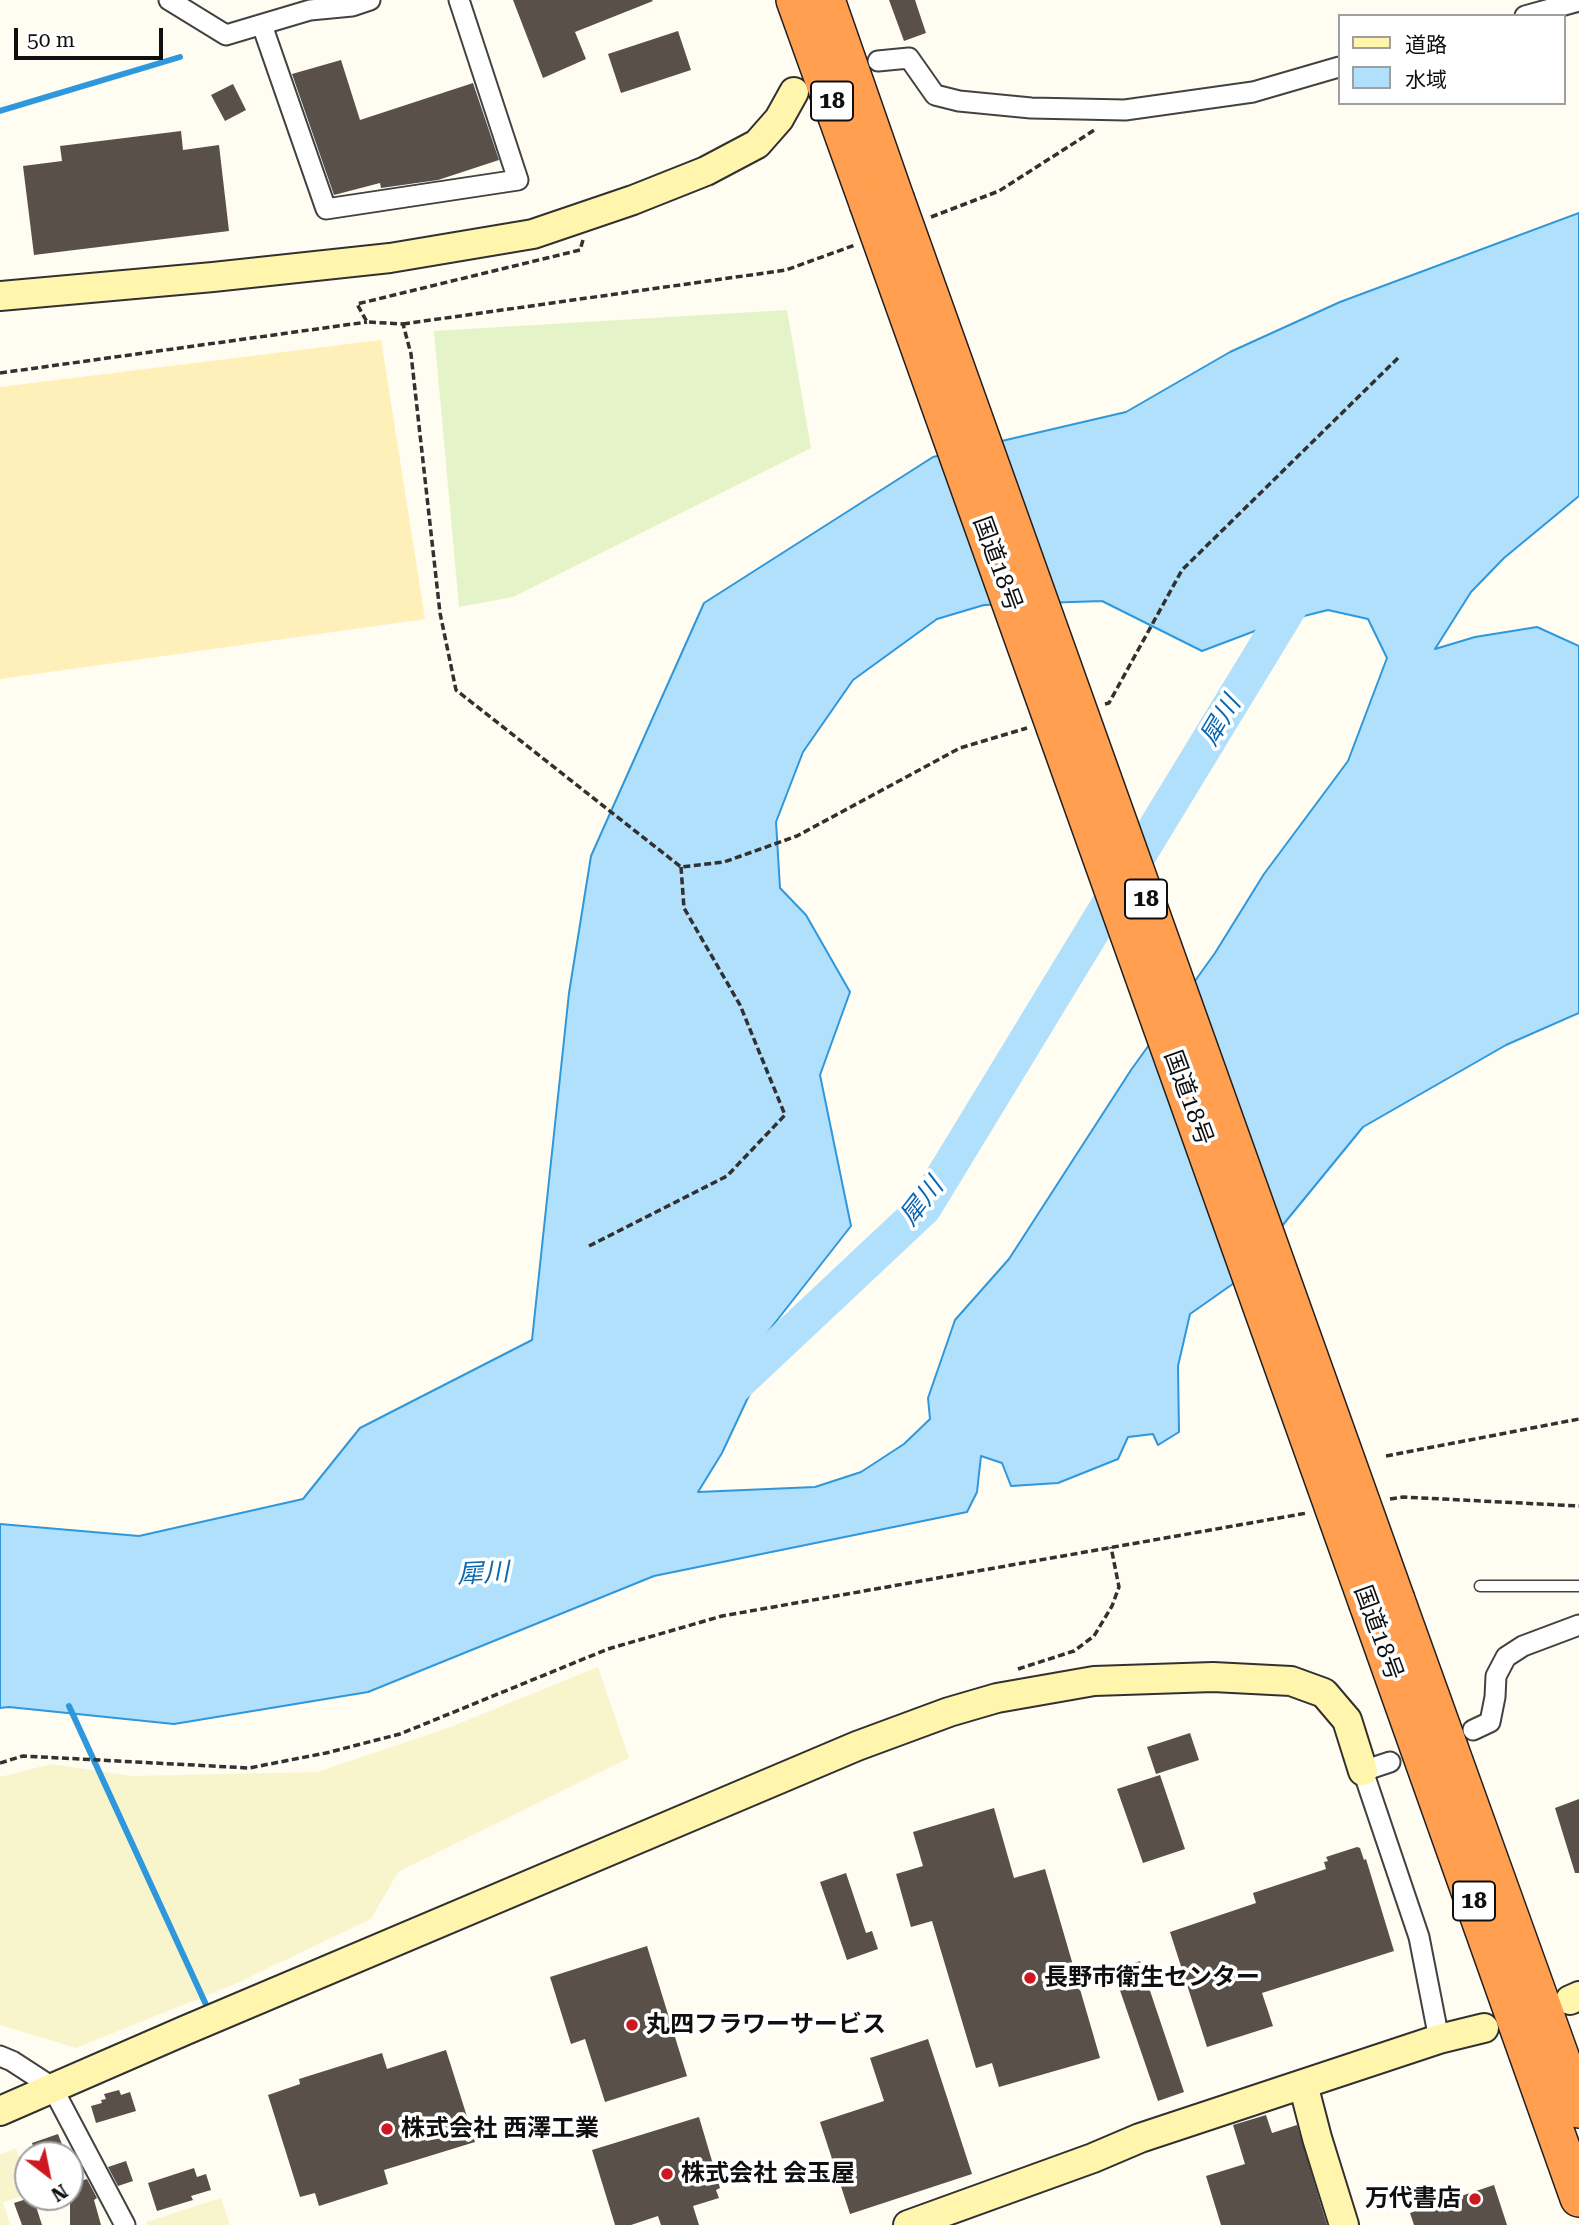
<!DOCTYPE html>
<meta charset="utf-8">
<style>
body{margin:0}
#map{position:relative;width:1579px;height:2225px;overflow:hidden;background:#fffcf1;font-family:"Roboto Serif","Noto Sans JP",serif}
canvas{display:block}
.legend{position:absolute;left:1338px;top:14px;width:228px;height:91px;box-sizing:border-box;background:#fff;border:2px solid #9f9f9f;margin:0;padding:9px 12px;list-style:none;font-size:21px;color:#0f0f0f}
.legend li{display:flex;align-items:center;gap:14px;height:35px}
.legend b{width:35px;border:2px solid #9f9f9f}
.north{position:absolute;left:14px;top:2141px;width:70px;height:70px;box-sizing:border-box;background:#fff;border:2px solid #9f9f9f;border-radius:50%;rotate:148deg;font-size:19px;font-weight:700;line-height:28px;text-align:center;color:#0f0f0f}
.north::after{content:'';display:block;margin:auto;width:24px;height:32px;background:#cd1821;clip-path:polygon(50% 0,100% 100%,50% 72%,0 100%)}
.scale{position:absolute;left:14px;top:28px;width:149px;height:32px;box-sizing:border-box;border:4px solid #0f0f0f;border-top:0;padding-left:9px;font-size:21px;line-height:24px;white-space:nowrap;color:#0f0f0f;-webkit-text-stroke:5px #fff;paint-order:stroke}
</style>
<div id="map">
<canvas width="1579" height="2225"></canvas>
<ul class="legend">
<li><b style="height:9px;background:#fff5ac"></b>道路</li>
<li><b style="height:19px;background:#b0e0fc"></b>水域</li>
</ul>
<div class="north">N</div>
<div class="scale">50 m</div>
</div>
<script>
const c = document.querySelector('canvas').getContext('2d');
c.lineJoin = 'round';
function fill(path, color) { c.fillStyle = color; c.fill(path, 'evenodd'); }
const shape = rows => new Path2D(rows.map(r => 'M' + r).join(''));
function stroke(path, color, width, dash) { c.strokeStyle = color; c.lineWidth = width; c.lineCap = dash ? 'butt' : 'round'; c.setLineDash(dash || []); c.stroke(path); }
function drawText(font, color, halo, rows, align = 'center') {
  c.font = font + ' "Roboto Serif","Noto Sans JP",serif'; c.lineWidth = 7; c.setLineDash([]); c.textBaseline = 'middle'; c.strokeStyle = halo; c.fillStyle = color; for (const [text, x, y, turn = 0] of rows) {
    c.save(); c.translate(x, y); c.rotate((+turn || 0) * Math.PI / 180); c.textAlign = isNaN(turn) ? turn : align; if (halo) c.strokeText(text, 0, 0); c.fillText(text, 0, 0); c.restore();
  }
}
fill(shape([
 [598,1667,629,1758,398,1872,371,1919,235,1984,76,2048,0,2025,0,1777,51,1764,132,1776,317,1772,448,1728],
 [16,2148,28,2179,28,2194,3,2202,10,2225,0,2225,0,2155],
 [221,2198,230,2225,147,2225,146,2222]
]), '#f8f5cd');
fill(shape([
 [381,340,425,619,0,679,0,387]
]), '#ffefb9');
fill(shape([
 [787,310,811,448,513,597,459,607,434,331]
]), '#e5f4c8');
const water = shape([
 [1579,213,1579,496,1504,558,1471,592,1435,649,1475,637,1537,627,1579,646,1579,1013,1506,1045,1363,1127,1237,1281,1190,1314,1178,1366,1179,1432,1158,1445,1153,1434,1128,1437,1118,1459,1058,1483,1011,1486,1002,1463,981,1456,977,1492,967,1512,654,1576,368,1692,174,1724,9,1707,0,1708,0,1524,139,1536,303,1499,360,1428,532,1340,569,993,591,856,704,603,933,457,1126,412,1230,352,1340,302,1579,213],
 [1102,601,1202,651,1276,623,1328,610,1368,619,1387,658,1348,761,1264,874,1215,953,1131,1070,1009,1259,955,1320,928,1398,930,1419,904,1444,861,1472,815,1487,698,1492,722,1453,759,1374,760,1342,851,1226,820,1075,850,992,806,915,780,888,776,822,803,752,853,680,937,619,984,605,1102,601]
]);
fill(water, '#b0e0fc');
stroke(water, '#2f97db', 2);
stroke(shape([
 [0,111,180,57],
 [69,1706,208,2009]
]), '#2f97db', 6);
stroke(shape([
 [726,1394,924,1208,1305,582]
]), '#b0e0fc', 35);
fill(shape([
 [513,0,652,0,653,1,575,32,586,59,543,78],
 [889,0,915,0,926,33,904,41],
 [678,31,691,70,621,93,608,54],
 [341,60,360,120,473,83,499,160,438,180,381,188,380,183,334,195,292,74],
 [233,84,246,110,225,121,211,95],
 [181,131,183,150,219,145,229,231,34,255,23,166,62,161,60,146],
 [1190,1733,1199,1760,1156,1774,1147,1747],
 [1160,1775,1185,1849,1143,1863,1117,1789],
 [1579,1799,1579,1873,1575,1873,1555,1808],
 [994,1808,1014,1878,1045,1869,1100,2058,999,2087,992,2063,976,2068,932,1921,911,1927,896,1874,923,1866,913,1832],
 [1357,1847,1360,1848,1364,1860,1366,1859,1394,1951,1262,1993,1273,2026,1207,2047,1170,1932,1256,1903,1253,1893,1326,1869,1324,1862,1328,1861,1326,1857],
 [846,1873,866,1933,872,1931,878,1949,847,1960,820,1882],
 [647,1946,687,2076,605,2102,585,2039,571,2044,550,1977],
 [1140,1961,1184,2092,1158,2101,1113,1970],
 [928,2039,972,2174,850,2214,820,2122,884,2101,870,2058],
 [446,2050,475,2142,384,2170,388,2184,319,2206,315,2193,300,2197,268,2095,300,2084,299,2079,382,2053,387,2069],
 [119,2090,121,2095,130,2092,136,2111,96,2123,91,2106,102,2103,101,2100,106,2099,104,2094],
 [1266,2115,1272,2133,1297,2125,1327,2225,1221,2225,1206,2176,1245,2164,1233,2125],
 [699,2117,720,2188,716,2190,719,2198,693,2206,699,2225,661,2225,658,2216,631,2225,615,2225,592,2150],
 [58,2134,66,2155,36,2155,32,2143],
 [126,2161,133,2181,118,2186,108,2167],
 [194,2168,197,2177,206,2174,211,2190,191,2196,193,2200,157,2211,148,2183],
 [87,2179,97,2198,94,2200,101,2225,70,2225,70,2184],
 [1494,2185,1507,2225,1414,2225,1410,2213],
 [33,2197,42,2225,22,2225,14,2203]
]), '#59504a');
const lane = shape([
 [1480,1586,1579,1586]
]);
const street = shape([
 [169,0,226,35,310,10,352,6,370,0],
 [1525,16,1579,1],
 [262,25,326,209,518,180,459,0],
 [878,61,909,58,935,95,959,101,1031,108,1125,110,1253,92,1339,67],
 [1473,1730,1490,1722,1495,1697,1496,1676,1506,1657,1523,1646,1579,1625],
 [1390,1762,1363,1771,1419,1937,1439,2039],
 [0,2056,12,2061,52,2087,125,2225]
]);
const secondary = shape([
 [0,296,213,277,390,258,533,234,633,200,706,171,757,144,779,119,794,92],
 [1570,2000,1579,1996],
 [1303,2084,1317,2138,1344,2225],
 [0,2111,186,2030,857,1746,949,1712,997,1698,1094,1681,1213,1677,1291,1681,1324,1693,1347,1720,1363,1771],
 [908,2225,1093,2158,1140,2138,1439,2039,1484,2028]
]);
const highway = shape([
 [795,0,868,203],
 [826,0,895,198],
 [1396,1600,1579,2109],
 [1368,1604,1579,2198]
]);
stroke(lane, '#424242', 13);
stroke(street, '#424242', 23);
stroke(secondary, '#313131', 32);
stroke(highway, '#202020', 40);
stroke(shape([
 [931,217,999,191,1096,129],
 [583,240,580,250,357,304,367,322,403,324,411,354,440,613,456,690,681,867,724,862,797,836,960,748,1027,728],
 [403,324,786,270,855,245],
 [0,373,367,322],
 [1105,704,1109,703,1182,570,1399,357],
 [589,1246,727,1176,785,1115,740,1005,684,908,681,867],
 [1386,1456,1579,1419],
 [1390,1499,1403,1497,1579,1506],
 [1018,1669,1074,1651,1094,1636,1112,1606,1119,1587,1111,1547],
 [0,1763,23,1756,249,1768,326,1753,400,1734,608,1649,722,1616,1307,1513]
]), '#313131', 3.5, [7, 3.5]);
stroke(lane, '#fff', 10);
stroke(street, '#fff', 19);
stroke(secondary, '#fff5ac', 28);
stroke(highway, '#ff9f4f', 37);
const highwayBridge = shape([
 [895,198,1396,1600],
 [868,203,1368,1604]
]);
stroke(highwayBridge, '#202020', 40, []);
stroke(highwayBridge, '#ff9f4f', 37);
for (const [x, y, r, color] of [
 [1030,1978,7,"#cd1821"],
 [632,2025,7,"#cd1821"],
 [387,2129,7,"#cd1821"],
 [667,2174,7,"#cd1821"],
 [1475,2199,7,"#cd1821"]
]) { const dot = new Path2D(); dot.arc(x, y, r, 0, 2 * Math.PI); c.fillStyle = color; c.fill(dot); stroke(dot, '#fff', 2.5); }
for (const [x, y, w] of [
 [832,101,42],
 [1146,899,42],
 [1474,1901,42]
]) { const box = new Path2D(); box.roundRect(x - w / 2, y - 19.5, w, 39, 5); c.fillStyle = '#fff'; c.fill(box); stroke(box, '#0f0f0f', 2); }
drawText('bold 23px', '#0f0f0f', null, [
 ["18",832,101],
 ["18",1146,899],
 ["18",1474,1901]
]);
drawText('24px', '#0f0f0f', '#fff', [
 ["国道18号",997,564,70],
 ["国道18号",1188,1098,70],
 ["国道18号",1378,1633,70]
]);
drawText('bold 24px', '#0f0f0f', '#fff', [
 ["長野市衛生センター",1044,1978],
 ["丸四フラワーサービス",646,2025],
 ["株式会社 西澤工業",401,2129],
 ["株式会社 会玉屋",681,2174],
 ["万代書店",1461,2199,"right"]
], 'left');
drawText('italic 26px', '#0b67ae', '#fff', [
 ["犀川",1221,721,-59],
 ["犀川",922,1202,-52],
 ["犀川",483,1574,-3]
]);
</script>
